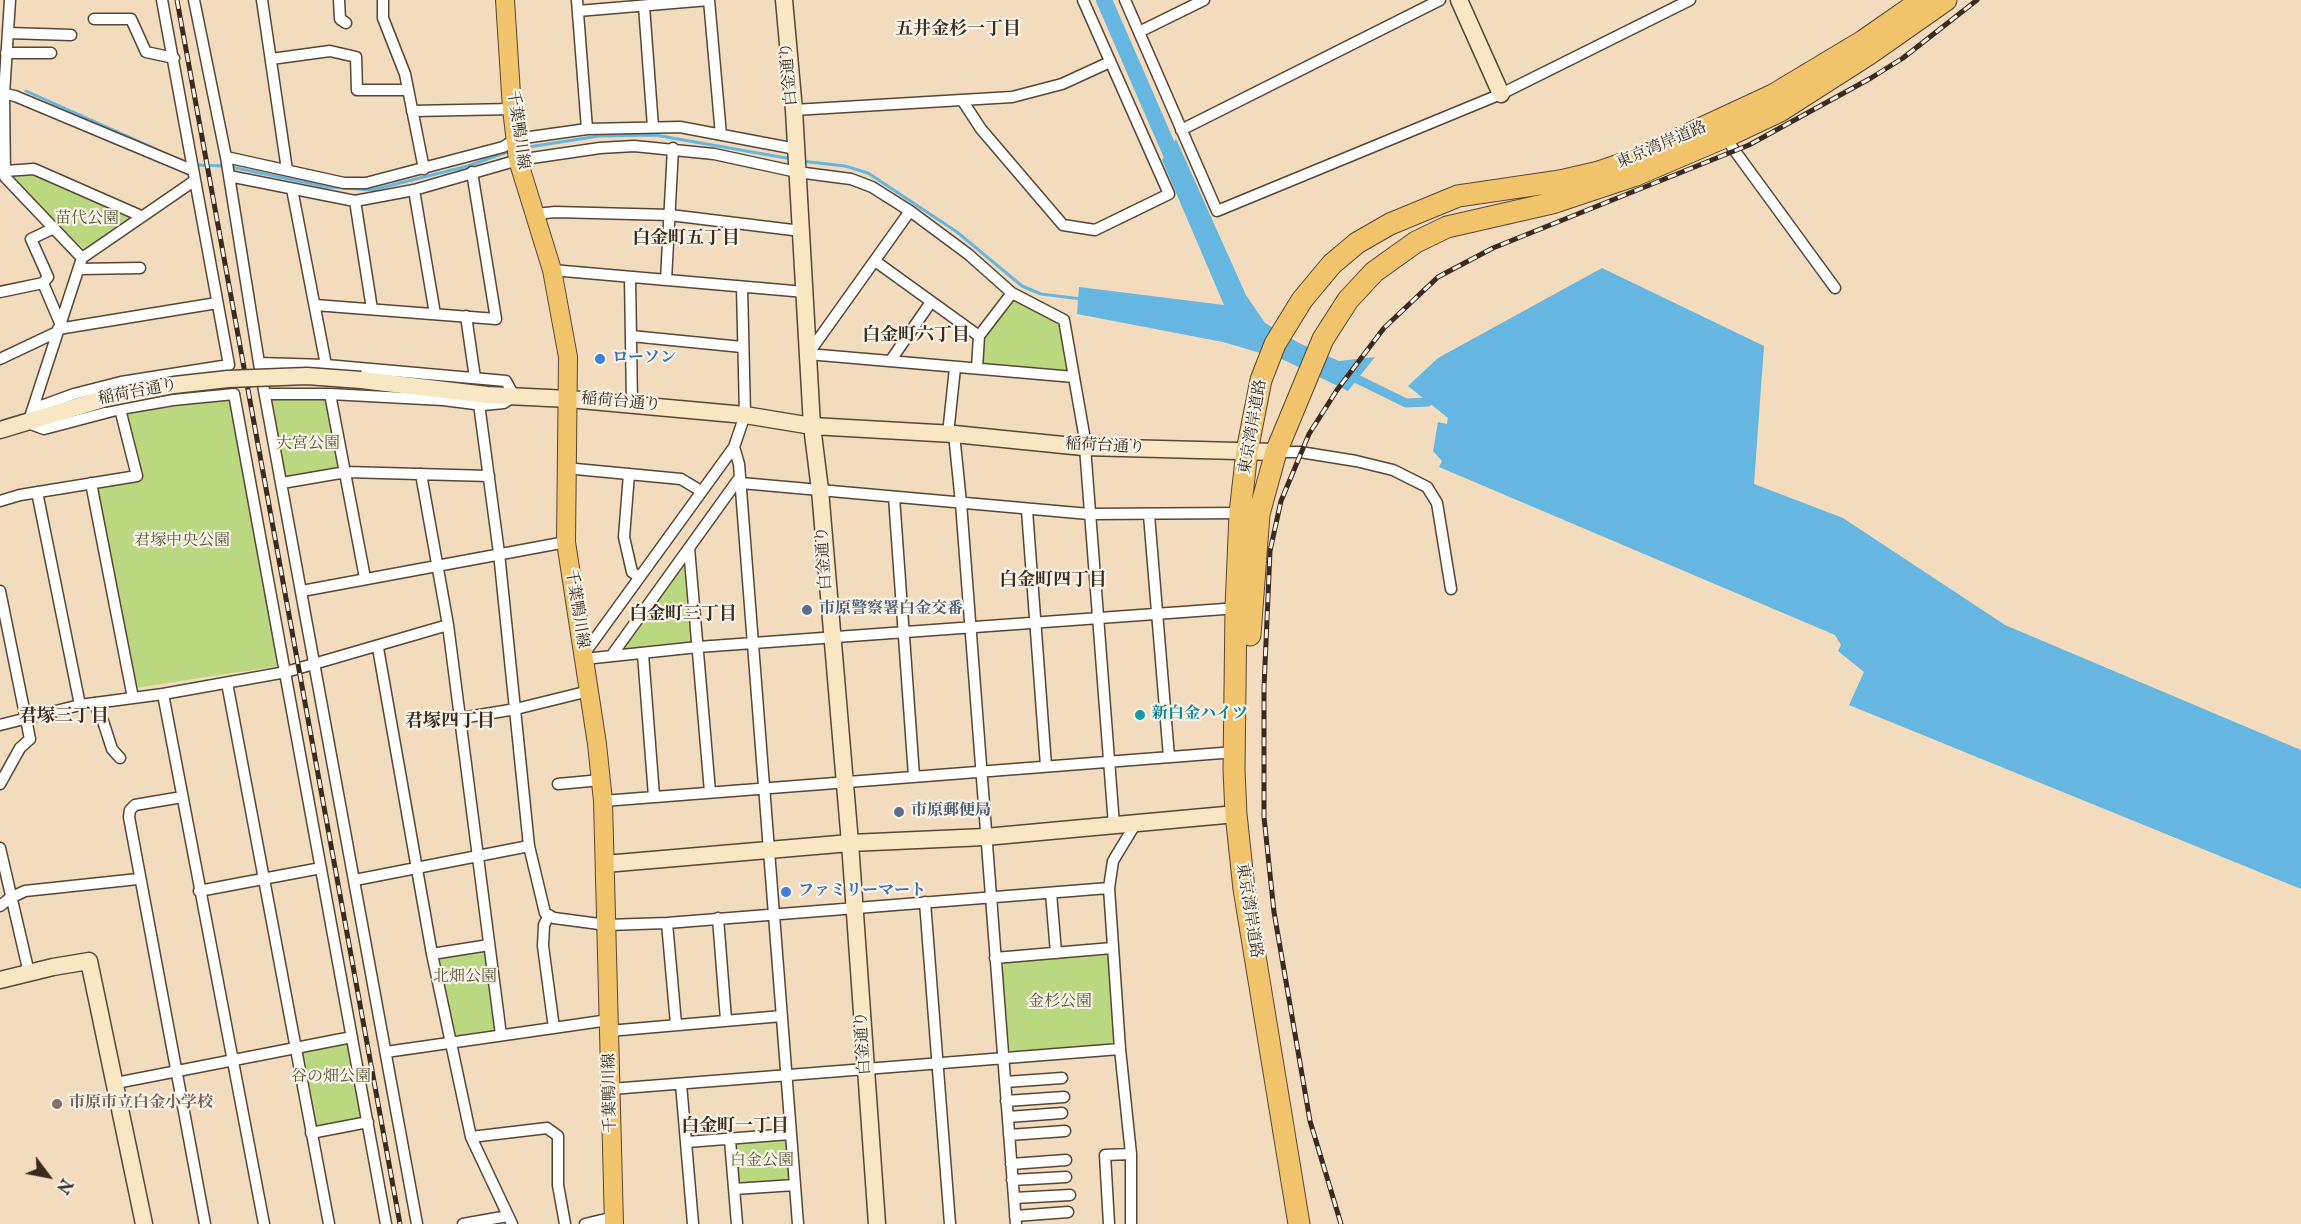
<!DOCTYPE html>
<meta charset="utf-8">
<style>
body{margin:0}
#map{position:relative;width:2301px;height:1224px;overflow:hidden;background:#f3dcbe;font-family:"IM FELL English",serif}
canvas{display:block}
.north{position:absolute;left:18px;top:1146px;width:60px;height:60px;-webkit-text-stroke:4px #f7f3e8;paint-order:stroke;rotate:122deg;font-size:16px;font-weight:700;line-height:24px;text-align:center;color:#3b2a1e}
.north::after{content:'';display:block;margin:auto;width:21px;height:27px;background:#3b2a1e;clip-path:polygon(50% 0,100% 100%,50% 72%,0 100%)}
</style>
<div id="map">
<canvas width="2301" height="1224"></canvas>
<div class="north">N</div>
</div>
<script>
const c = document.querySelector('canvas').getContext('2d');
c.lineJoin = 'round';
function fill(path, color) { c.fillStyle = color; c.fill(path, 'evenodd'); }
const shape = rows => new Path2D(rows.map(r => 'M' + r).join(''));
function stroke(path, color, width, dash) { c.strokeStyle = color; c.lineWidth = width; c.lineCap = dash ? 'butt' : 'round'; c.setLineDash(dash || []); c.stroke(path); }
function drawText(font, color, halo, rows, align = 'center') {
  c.font = font + ' "IM FELL English","Noto Serif JP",serif'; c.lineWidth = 4.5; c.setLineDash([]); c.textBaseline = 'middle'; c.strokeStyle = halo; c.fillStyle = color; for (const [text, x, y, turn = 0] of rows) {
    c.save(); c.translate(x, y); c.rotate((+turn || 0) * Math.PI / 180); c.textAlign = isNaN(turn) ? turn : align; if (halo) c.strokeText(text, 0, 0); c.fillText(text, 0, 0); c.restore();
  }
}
fill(shape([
 [34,172,129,213,129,219,86,250,83,249,12,177],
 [1012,293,1064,320,1074,377,977,368,979,336],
 [266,394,330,394,346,472,282,483],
 [228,399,232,401,280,664,278,666,136,688,96,490,99,486,143,479,124,417,128,413],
 [689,548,698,647,612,655],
 [482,949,486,952,496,1029,493,1032,454,1038,437,961,440,957],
 [1105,953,1110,956,1118,1041,1113,1046,1013,1053,1008,1049,1002,967,1006,961],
 [346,1042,350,1045,363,1117,361,1120,317,1128,314,1126,301,1055,303,1052],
 [782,1138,788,1143,790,1178,785,1182,741,1185,737,1181,734,1147,738,1142]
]), '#bad87f');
fill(shape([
 [1176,139,1246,295,1265,323,1299,343,1339,361,1375,357,1348,391,1284,360,1223,342,1077,314,1079,287,1224,305,1162,160],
 [1602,268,1764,346,1754,484,1843,518,2005,625,2301,750,2301,889,1849,705,1864,672,1838,651,1841,645,1835,635,1439,467,1442,461,1433,451,1438,422,1447,424,1448,418,1408,386,1438,358]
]), '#65b6e0');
stroke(shape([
 [26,91,156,149],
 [522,148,599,136,655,135,792,159],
 [801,161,845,166,868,173,957,232,1022,286,1041,294,1081,299],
 [195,165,224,166],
 [231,167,328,187,372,190,468,166,510,151]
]), '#65b6e0', 3);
stroke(shape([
 [1347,374,1406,403,1428,402]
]), '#65b6e0', 9);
stroke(shape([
 [1104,0,1178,170]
]), '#65b6e0', 16);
const street = shape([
 [10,0,4,94,5,177,82,258],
 [194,0,226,157,259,363,417,1224],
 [262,0,287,170],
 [339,0,340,19,346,23],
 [383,0,383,18,405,74,424,169],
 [577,0,587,129],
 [709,0,721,135],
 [1125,0,1217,211,1501,94,1690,0],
 [644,6,653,127],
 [578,11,709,0],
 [94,19,131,19,146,52,174,58],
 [1139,32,1204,0],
 [8,33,71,35],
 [6,53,51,53],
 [271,59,330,51,356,57,357,90,407,90],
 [0,93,15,96,192,170],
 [962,100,981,129,1063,225,1095,230,1169,194,1083,0],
 [794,110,1012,97,1062,84,1110,62],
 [412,111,512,109],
 [1181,130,1440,0],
 [1724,136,1835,288],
 [226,157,344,183,366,183,503,147,516,139,587,129,680,127,796,149],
 [5,171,34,169,141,216],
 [229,176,355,201,414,190,518,160,600,148,634,146,714,154,797,172,851,179,872,187,910,211,968,254,1012,293,1064,320,1084,434,1114,825],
 [292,189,326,365],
 [414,190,435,314],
 [355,201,372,309],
 [536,214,555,212,670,215,801,231],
 [875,261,979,336],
 [79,269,140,268],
 [552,270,805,292],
 [630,277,632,404],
 [666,280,673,148],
 [43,283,48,277,31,239,54,228],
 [0,292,43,283,60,323],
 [315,305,496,319,472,172],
 [466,316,475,378],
 [58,329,217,303],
 [631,336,742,347],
 [808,354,1074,377],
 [808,354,910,211],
 [0,359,57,332],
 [891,360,931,302],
 [259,363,326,365,506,381,514,396,504,403,483,405,443,400,330,394,266,394],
 [977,368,979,336,1012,293],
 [330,394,365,578],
 [479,404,499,553,529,846,545,913,554,918,607,925,667,923,1109,888],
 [31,414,82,258,194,181],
 [30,420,41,406,74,394,121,382,229,365,162,0],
 [28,423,44,429,120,409,173,400,234,394,386,1224],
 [948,434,955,368],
 [954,434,961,503,1016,1224],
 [734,447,739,464,798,1224],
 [1276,452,1300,452,1356,461,1393,470,1427,487,1437,503,1451,589],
 [565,468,681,479,701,491],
 [421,474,448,625,501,1035],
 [629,474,624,537,632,572,639,577],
 [91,483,133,698],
 [282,483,346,472,489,476],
 [741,483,1089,514,1240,513],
 [37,492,80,705],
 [894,497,914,776],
 [0,501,20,495,137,476,120,409],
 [1027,510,1046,766],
 [1149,515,1169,757],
 [689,548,710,792],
 [0,591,30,739,20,748,0,784],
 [302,591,566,542],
 [378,648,432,954,471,1137,512,1224],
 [584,654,734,447,745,415,742,287],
 [643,654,654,796],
 [612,655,740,477],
 [584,659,698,647,1238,608],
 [227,683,329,1224],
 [163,694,264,1224],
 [94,703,103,721,112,749,120,758],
 [461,718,516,709,589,691],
 [0,725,80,705,163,694,286,672,448,625],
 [558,784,601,780],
 [182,797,135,805,130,810,129,817,205,1224],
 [603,801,1235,752],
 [0,848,29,973],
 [355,880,529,846],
 [199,891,321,868],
 [1051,893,1056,953],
 [925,902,950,1224],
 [0,906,10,898,25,891,138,879],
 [549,915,544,925,543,946,554,1028],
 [718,918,726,1020],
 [667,923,676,1024],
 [432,954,489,945],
 [995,958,1112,948],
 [609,1031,782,1016],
 [386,1052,609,1020],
 [1005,1082,1062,1078],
 [116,1083,352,1037],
 [681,1084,693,1224],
 [611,1089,1120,1049],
 [1006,1101,1064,1097],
 [1008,1117,1062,1113],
 [311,1133,368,1122],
 [1009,1135,1065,1131],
 [471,1137,547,1128,558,1136,558,1185,565,1224],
 [730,1140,737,1224],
 [687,1142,790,1134],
 [1011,1164,1066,1160],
 [1012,1180,1066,1177],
 [734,1189,795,1185],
 [1014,1198,1070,1195],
 [1015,1216,1068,1212],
 [463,1224,508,1216],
 [585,1224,614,1217],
 [1109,1224,1105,1155,1131,1154],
 [1131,1224,1131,1154,1120,1049,1109,888,1113,861,1136,823]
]);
const secondary = shape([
 [784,0,794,110,812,426,820,490,850,843,877,1224],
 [1459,0,1501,94],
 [361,380,487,395,569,399,745,415,812,426,954,434,1083,447,1276,452],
 [0,430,103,399],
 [605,864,850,843,985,837,1236,814],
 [0,980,53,967,89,961,144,1224]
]);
const primary = shape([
 [505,0,512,109,518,160,552,270,568,357,566,542,597,744,603,801,614,1224]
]);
const highway = shape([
 [1250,635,1259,514,1276,452,1323,339,1348,300,1374,272,1416,242,1447,227,1552,203,1636,175,1725,137,1780,111,1869,54,1946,0],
 [1299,1224,1244,889,1236,814,1234,770,1236,608,1240,513,1247,451,1261,380,1275,344,1302,300,1332,264,1357,243,1390,224,1458,196,1560,181,1599,172,1631,161,1773,95,1863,41,1922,0]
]);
stroke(street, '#574536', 13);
stroke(secondary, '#574536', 19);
stroke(primary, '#574536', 20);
stroke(highway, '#574536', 23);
stroke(street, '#fff', 10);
stroke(secondary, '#f9e7c3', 16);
stroke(primary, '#f1c36a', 18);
stroke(highway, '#f1c36a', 21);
const rail = shape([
 [177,0,400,1224],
 [1341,1224,1310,1121,1274,912,1264,817,1264,688,1270,551,1281,501,1309,434,1337,390,1384,328,1438,277,1493,248,1749,145,1871,78,1903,58,1977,0]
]);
stroke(rail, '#3b2a1e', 5);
stroke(rail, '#f7f3e8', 3, [9]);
const secondaryBridge = shape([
 [103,399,174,385,228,379,307,376,361,380]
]);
stroke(secondaryBridge, '#574536', 19, []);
stroke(secondaryBridge, '#f9e7c3', 16);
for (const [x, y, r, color] of [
 [600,359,6,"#3f7fe0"],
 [807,610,6,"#5c6f8a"],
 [1140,715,6,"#0f9aa8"],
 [899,812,6,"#5c6f8a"],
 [786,892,6,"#3f7fe0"],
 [57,1104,6,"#8d6e63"]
]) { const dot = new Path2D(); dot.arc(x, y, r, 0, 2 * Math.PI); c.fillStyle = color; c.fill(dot); stroke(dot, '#f7f3e8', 2); }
drawText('16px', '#3b2a1e', '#f7f3e8', [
 ["白金通り",790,74,-95],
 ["千葉鴨川線",517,130,82],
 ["東京湾岸道路",1662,146,-23],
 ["稲荷台通り",138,393,-11],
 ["稲荷台通り",621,403,5],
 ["東京湾岸道路",1254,427,-80],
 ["稲荷台通り",1105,447,3],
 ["白金通り",825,558,-94],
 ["千葉鴨川線",576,609,81],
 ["東京湾岸道路",1248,911,81],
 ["白金通り",864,1043,-94],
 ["千葉鴨川線",611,1093,-91]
]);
drawText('16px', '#5b5636', '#f7f3e8', [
 ["苗代公園",87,220],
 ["大宮公園",308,445],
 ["君塚中央公園",182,542],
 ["北畑公園",465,978],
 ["金杉公園",1060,1003],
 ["谷の畑公園",331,1078],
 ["白金公園",762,1162]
]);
drawText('bold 16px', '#366cbe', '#f7f3e8', [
 ["ローソン",612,359],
 ["ファミリーマート",798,892]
], 'left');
drawText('bold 16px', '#4e5e75', '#f7f3e8', [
 ["市原警察署白金交番",819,610],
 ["市原郵便局",911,812]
], 'left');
drawText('bold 16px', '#0d838f', '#f7f3e8', [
 ["新白金ハイツ",1152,715]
], 'left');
drawText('bold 16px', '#785e54', '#f7f3e8', [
 ["市原市立白金小学校",69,1104]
], 'left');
drawText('bold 18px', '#3b2a1e', '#f7f3e8', [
 ["五井金杉一丁目",958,30],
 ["白金町五丁目",686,239],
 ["白金町六丁目",916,336],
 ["白金町四丁目",1053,581],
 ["白金町三丁目",683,615],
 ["君塚三丁目",64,717],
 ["君塚四丁目",450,722],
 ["白金町一丁目",735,1127]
]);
</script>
